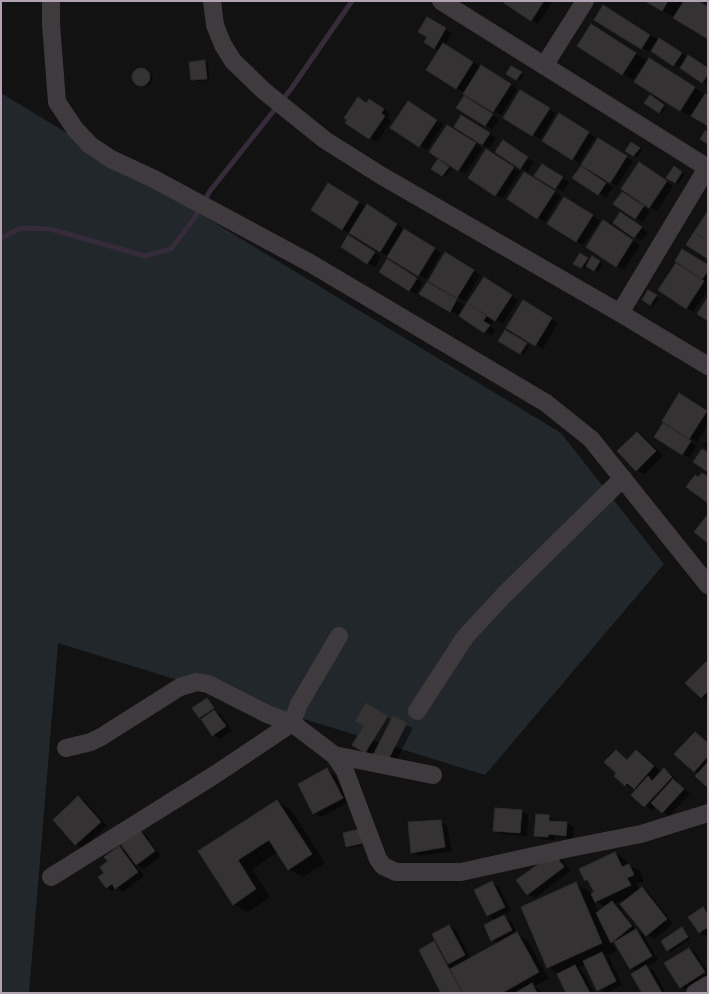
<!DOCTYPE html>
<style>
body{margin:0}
#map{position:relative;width:709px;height:994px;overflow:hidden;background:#131213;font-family:Manrope,sans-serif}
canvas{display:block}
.frame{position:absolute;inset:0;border:2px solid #b2a3b3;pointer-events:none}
</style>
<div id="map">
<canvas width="709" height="994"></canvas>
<div class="frame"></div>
</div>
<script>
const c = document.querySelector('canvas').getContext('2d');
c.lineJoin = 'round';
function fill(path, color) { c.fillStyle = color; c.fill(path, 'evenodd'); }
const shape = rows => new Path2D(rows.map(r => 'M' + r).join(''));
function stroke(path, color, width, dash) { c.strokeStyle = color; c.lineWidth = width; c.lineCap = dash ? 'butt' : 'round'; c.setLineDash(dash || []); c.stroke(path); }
fill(shape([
 [1,93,561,433,664,564,485,775,58,643,29,993,1,993]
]), '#22272b');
fill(shape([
 [506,1,553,1,538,24],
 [648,1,697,1,675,18],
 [603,7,708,69,708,85,681,68,650,50,649,52,595,19],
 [427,18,452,33,445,45,517,89,501,115,427,70,440,51,425,42,429,36],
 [579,46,630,51,649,62,643,69,641,68,633,80],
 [205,61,208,63,209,80,196,81,193,80],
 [512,67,524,75,520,81,508,73],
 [140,69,151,74,153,77,150,85,142,86,133,78,136,70],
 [695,88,708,97,708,124,681,111],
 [521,92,556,113,540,139,505,117],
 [650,97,666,108,662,114,646,103],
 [464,98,499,119,492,129,458,108],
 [367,104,377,104,390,114,387,118,391,121,377,142,347,123],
 [415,107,443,124,427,150,392,128],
 [560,115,595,137,579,163,544,141],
 [469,121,496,138,489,148,482,144],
 [454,130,482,148,466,173,459,170],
 [598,139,633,161,617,186,605,179,604,181,613,187,606,198,574,178],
 [632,143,642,150,637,157,627,150],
 [510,146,534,162,528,172,496,152],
 [494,155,520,172,503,198,496,195],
 [438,161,451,169,446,177,433,169],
 [647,168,673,186,657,211,623,189],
 [674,168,685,174,678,184,668,177],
 [549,169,569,182,563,192,536,175],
 [531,178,561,196,545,222,508,198],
 [329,184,366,207,374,210,404,229,403,230,441,253,426,279,342,229],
 [629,197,650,211,643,222,615,204],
 [564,198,600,220,583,245,548,223],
 [628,218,648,232,642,241,615,223],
 [611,226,640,245,624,270,617,266],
 [349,237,381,257,375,267,342,247],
 [445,254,480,275,465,301,430,280],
 [580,255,591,261,593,258,603,264,598,272,587,265,585,269,575,263],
 [387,261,423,283,416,294,380,272],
 [678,262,708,266,708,290,693,312,659,290],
 [427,283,464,305,458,315,421,294],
 [491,283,518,300,503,324,494,319,490,326,496,330,492,336,460,316],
 [648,291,659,298,654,306,643,299],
 [523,302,558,323,543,349,507,328],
 [505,332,529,346,524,354,500,340],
 [686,399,708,413,708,425,697,442,669,425,668,427,697,446,689,458,655,437,665,422],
 [637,433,644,437,663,456,644,474,637,470,619,451],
 [708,439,708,449,703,446],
 [708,664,708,701,701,697],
 [207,699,216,710,214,711,221,715,232,731,220,739,213,735,200,718],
 [366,704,392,720,413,728,394,765,373,756,354,744,366,726],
 [695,733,708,743,708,786,699,773,694,771],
 [616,751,628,760,636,751,643,755,662,772,664,770,671,774,678,781,677,783,690,794,669,816,656,806,652,810,632,795,638,789,634,787,632,789,625,785,618,773],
 [327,770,334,774,349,802,321,817,314,813],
 [79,798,86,802,107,826,83,848,76,844,54,820],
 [277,802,291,810,325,863,303,877,289,869,278,852,252,869,270,897,248,912,234,904,200,852],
 [521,811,528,815,527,836,501,834,494,830],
 [537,816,549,817,556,821,556,823,567,823,574,827,573,839,555,837,554,840,542,839,535,835],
 [440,822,447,826,452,851,419,856,412,852],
 [139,830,146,835,161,856,144,869,134,863,144,876,123,892,117,888,113,891,106,887,105,873,109,862,119,848,129,853],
 [363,832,366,844,350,848,347,846],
 [615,853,626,860,629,866,640,871,644,881,637,884,640,890,642,889,649,893,673,924,654,939,647,935,632,896,615,904,619,906,637,931,643,935,658,960,646,967,653,970,666,993,644,993,637,971,631,968,618,946,612,942,616,951,606,956,609,957,622,985,607,993,598,990,586,964,578,968,582,970,594,993,568,993,560,974,548,967,575,884,590,892,591,895,595,893,590,882,586,880],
 [593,900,606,907,599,913],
 [554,854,561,858,570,871,535,898,528,894],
 [492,883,499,887,511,911,502,916,511,921,517,934,527,940,549,979,534,986,544,993,443,993,434,943,440,946,449,926,456,930,471,959,498,943,492,940,496,921,487,915],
 [703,909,708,911,708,939,706,936,699,932],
 [682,929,685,931,690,939,671,952,668,950],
 [689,949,696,953,708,971,708,978,688,991,681,987]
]), '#0007');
stroke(shape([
 [1,238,21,228,50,229,145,256,171,249,193,220,210,191,291,89,352,1]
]), '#362b3b', 5);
const building = shape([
 [504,1,544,1,531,21,504,3,504,1],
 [645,1,668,1,662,11,645,1],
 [684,1,698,1,708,7,708,39,673,18,684,1],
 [603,5,650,35,641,49,594,20,603,5],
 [427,17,446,28,434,49,424,42,427,37,418,32,427,17],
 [591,24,636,53,622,75,577,46,591,24],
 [659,38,682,53,673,66,651,51,659,38],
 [443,43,473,62,456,89,426,70,443,43],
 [688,55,708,68,708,74,702,83,680,68,688,55],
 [649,58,695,87,680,111,634,82,649,58],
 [205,60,207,79,191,80,189,62,205,60],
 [481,65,511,84,493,112,463,94,481,65],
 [511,66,522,72,516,80,506,74,511,66],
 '132 77a9 9 0 1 1 18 0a9 9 0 1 1-18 0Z',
 [520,90,550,108,532,136,503,118,520,90],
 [705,94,708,95,708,126,691,116,705,94],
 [650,95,664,105,659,113,644,103,650,95],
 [464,96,493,114,485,126,456,108,464,96],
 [358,97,366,103,369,99,384,109,381,113,385,116,369,139,345,123,347,120,344,118,358,97],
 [408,101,437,120,419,147,390,128,408,101],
 [559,113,589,132,572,160,542,141,559,113],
 [461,115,490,133,482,145,454,127,461,115],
 [447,125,476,143,458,171,429,152,447,125],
 [705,131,708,132,708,144,700,139,705,131],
 [598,138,627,156,610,183,581,165,598,138],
 [503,140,528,157,520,169,495,152,503,140],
 [631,142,640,148,633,156,625,151,631,142],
 [486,149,514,167,495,196,468,178,486,149],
 [438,159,449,167,442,176,431,169,438,159],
 [639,162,667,181,649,208,621,189,639,162],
 [542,164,563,177,555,189,534,176,542,164],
 [581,166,606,183,598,195,572,178,581,166],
 [674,166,682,172,675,183,666,178,674,166],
 [524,172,555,191,537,219,507,199,524,172],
 [328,183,359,202,342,230,311,210,328,183],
 [622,192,644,206,635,219,613,204,622,192],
 [564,197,593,215,576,242,547,224,564,197],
 [367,204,397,224,380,252,349,233,367,204],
 [708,211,708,241,694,232,708,211],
 [620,212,642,227,634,238,613,223,620,212],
 [603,220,633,240,616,267,586,247,603,220],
 [404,229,435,248,418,276,387,257,404,229],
 [694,232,708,241,708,259,686,245,694,232],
 [348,235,375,252,367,264,341,247,348,235],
 [682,249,708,265,708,271,702,279,675,261,682,249],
 [445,252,474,270,457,298,428,281,445,252],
 [580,253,588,258,581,268,573,264,580,253],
 [592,256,600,261,594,271,586,266,592,256],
 [387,259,417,278,409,291,379,272,387,259],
 [676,263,704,281,686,309,658,290,676,263],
 [484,277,512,295,495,321,467,303,484,277],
 [427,282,457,299,450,312,419,294,427,282],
 [648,290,657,295,650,305,642,300,648,290],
 [708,297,708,321,697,314,708,297],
 [523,300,552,318,535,346,506,328,523,300],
 [467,303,487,315,483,321,490,325,484,333,459,316,467,303],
 [505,330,527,343,520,354,498,341,505,330],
 [679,393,707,411,689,439,662,421,679,393],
 [663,423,691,441,682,455,654,437,663,423],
 [637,432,656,451,636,471,617,451,637,432],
 [702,449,708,453,708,472,693,462,702,449],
 [702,473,708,477,708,503,686,487,695,475,698,477,702,473],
 [708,514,708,543,694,532,708,514],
 [706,662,708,664,708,691,701,698,685,683,706,662],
 [207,698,214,708,199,718,192,708,207,698],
 [366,703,388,716,365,753,352,745,364,726,355,721,366,703],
 [214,710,226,726,212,736,201,719,214,710],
 [393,716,407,723,387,762,373,755,393,716],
 [695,732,708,743,708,756,694,772,674,754,695,732],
 [616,750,627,760,636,750,654,766,634,789,627,783,625,786,614,776,616,773,604,762,616,750],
 [708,762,708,788,695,776,708,762],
 [327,768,343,798,313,814,298,784,327,768],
 [664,768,672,777,644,807,631,795,648,776,652,781,664,768],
 [673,779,684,789,662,813,651,803,673,779],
 [78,796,101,822,75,845,53,820,78,796],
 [277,800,312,854,288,870,269,840,238,860,256,889,233,905,198,851,277,800],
 [495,808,522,810,520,833,493,831,495,808],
 [536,814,549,815,549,821,567,822,566,836,548,834,548,837,534,836,536,814],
 [441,820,445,847,411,853,408,822,441,820],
 [139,829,155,851,136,865,120,843,139,829],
 [360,829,363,843,346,847,343,833,360,829],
 [119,846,138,872,115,889,112,884,106,888,98,877,104,873,100,867,108,861,104,857,119,846],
 [615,852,622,867,629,864,634,875,627,878,631,885,595,902,591,894,594,892,587,879,585,881,579,869,615,852],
 [554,853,564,867,527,895,516,880,554,853],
 [492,881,505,907,487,916,474,890,492,881],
 [576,882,602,943,547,968,521,907,576,882],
 [642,887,667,919,646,936,620,904,642,887],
 [612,901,632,926,611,943,596,913,612,901],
 [703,907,708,915,708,927,699,933,688,917,703,907],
 [504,915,512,930,491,941,484,925,504,915],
 [449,925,465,955,448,964,432,934,449,925],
 [682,927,688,937,667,951,661,941,682,927],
 [636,929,652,956,630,969,614,942,636,929],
 [517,932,539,972,502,993,463,993,450,969,517,932],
 [434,941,462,993,441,993,419,950,434,941],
 [689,948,705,972,680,988,664,963,689,948],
 [602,952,616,981,597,991,583,961,602,952],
 [575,965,590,993,566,993,557,974,575,965],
 [646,965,662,993,642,993,631,974,646,965],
 [532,983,537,993,515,993,532,983]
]);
fill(building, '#353234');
stroke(building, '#2f2c2e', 1);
stroke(shape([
 [51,1,51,24,57,102,75,129,90,145,111,159,154,179,310,263,546,403,591,439,708,585],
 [212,1,215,25,223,45,233,61,264,91,325,140,382,176,620,313,708,366],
 [441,1,708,168],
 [544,66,585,1],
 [620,313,707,168],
 [417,711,465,637,503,596,623,478],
 [66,748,91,742,101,737,180,687,197,682,208,684,267,714,292,723,334,755,345,771,378,859,383,866,396,872,461,872,570,848,641,834,708,813],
 [334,755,433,775],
 [51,877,216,774,292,723,299,704,339,636],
 [695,993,708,985]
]), '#3f3a3e', 18);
</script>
